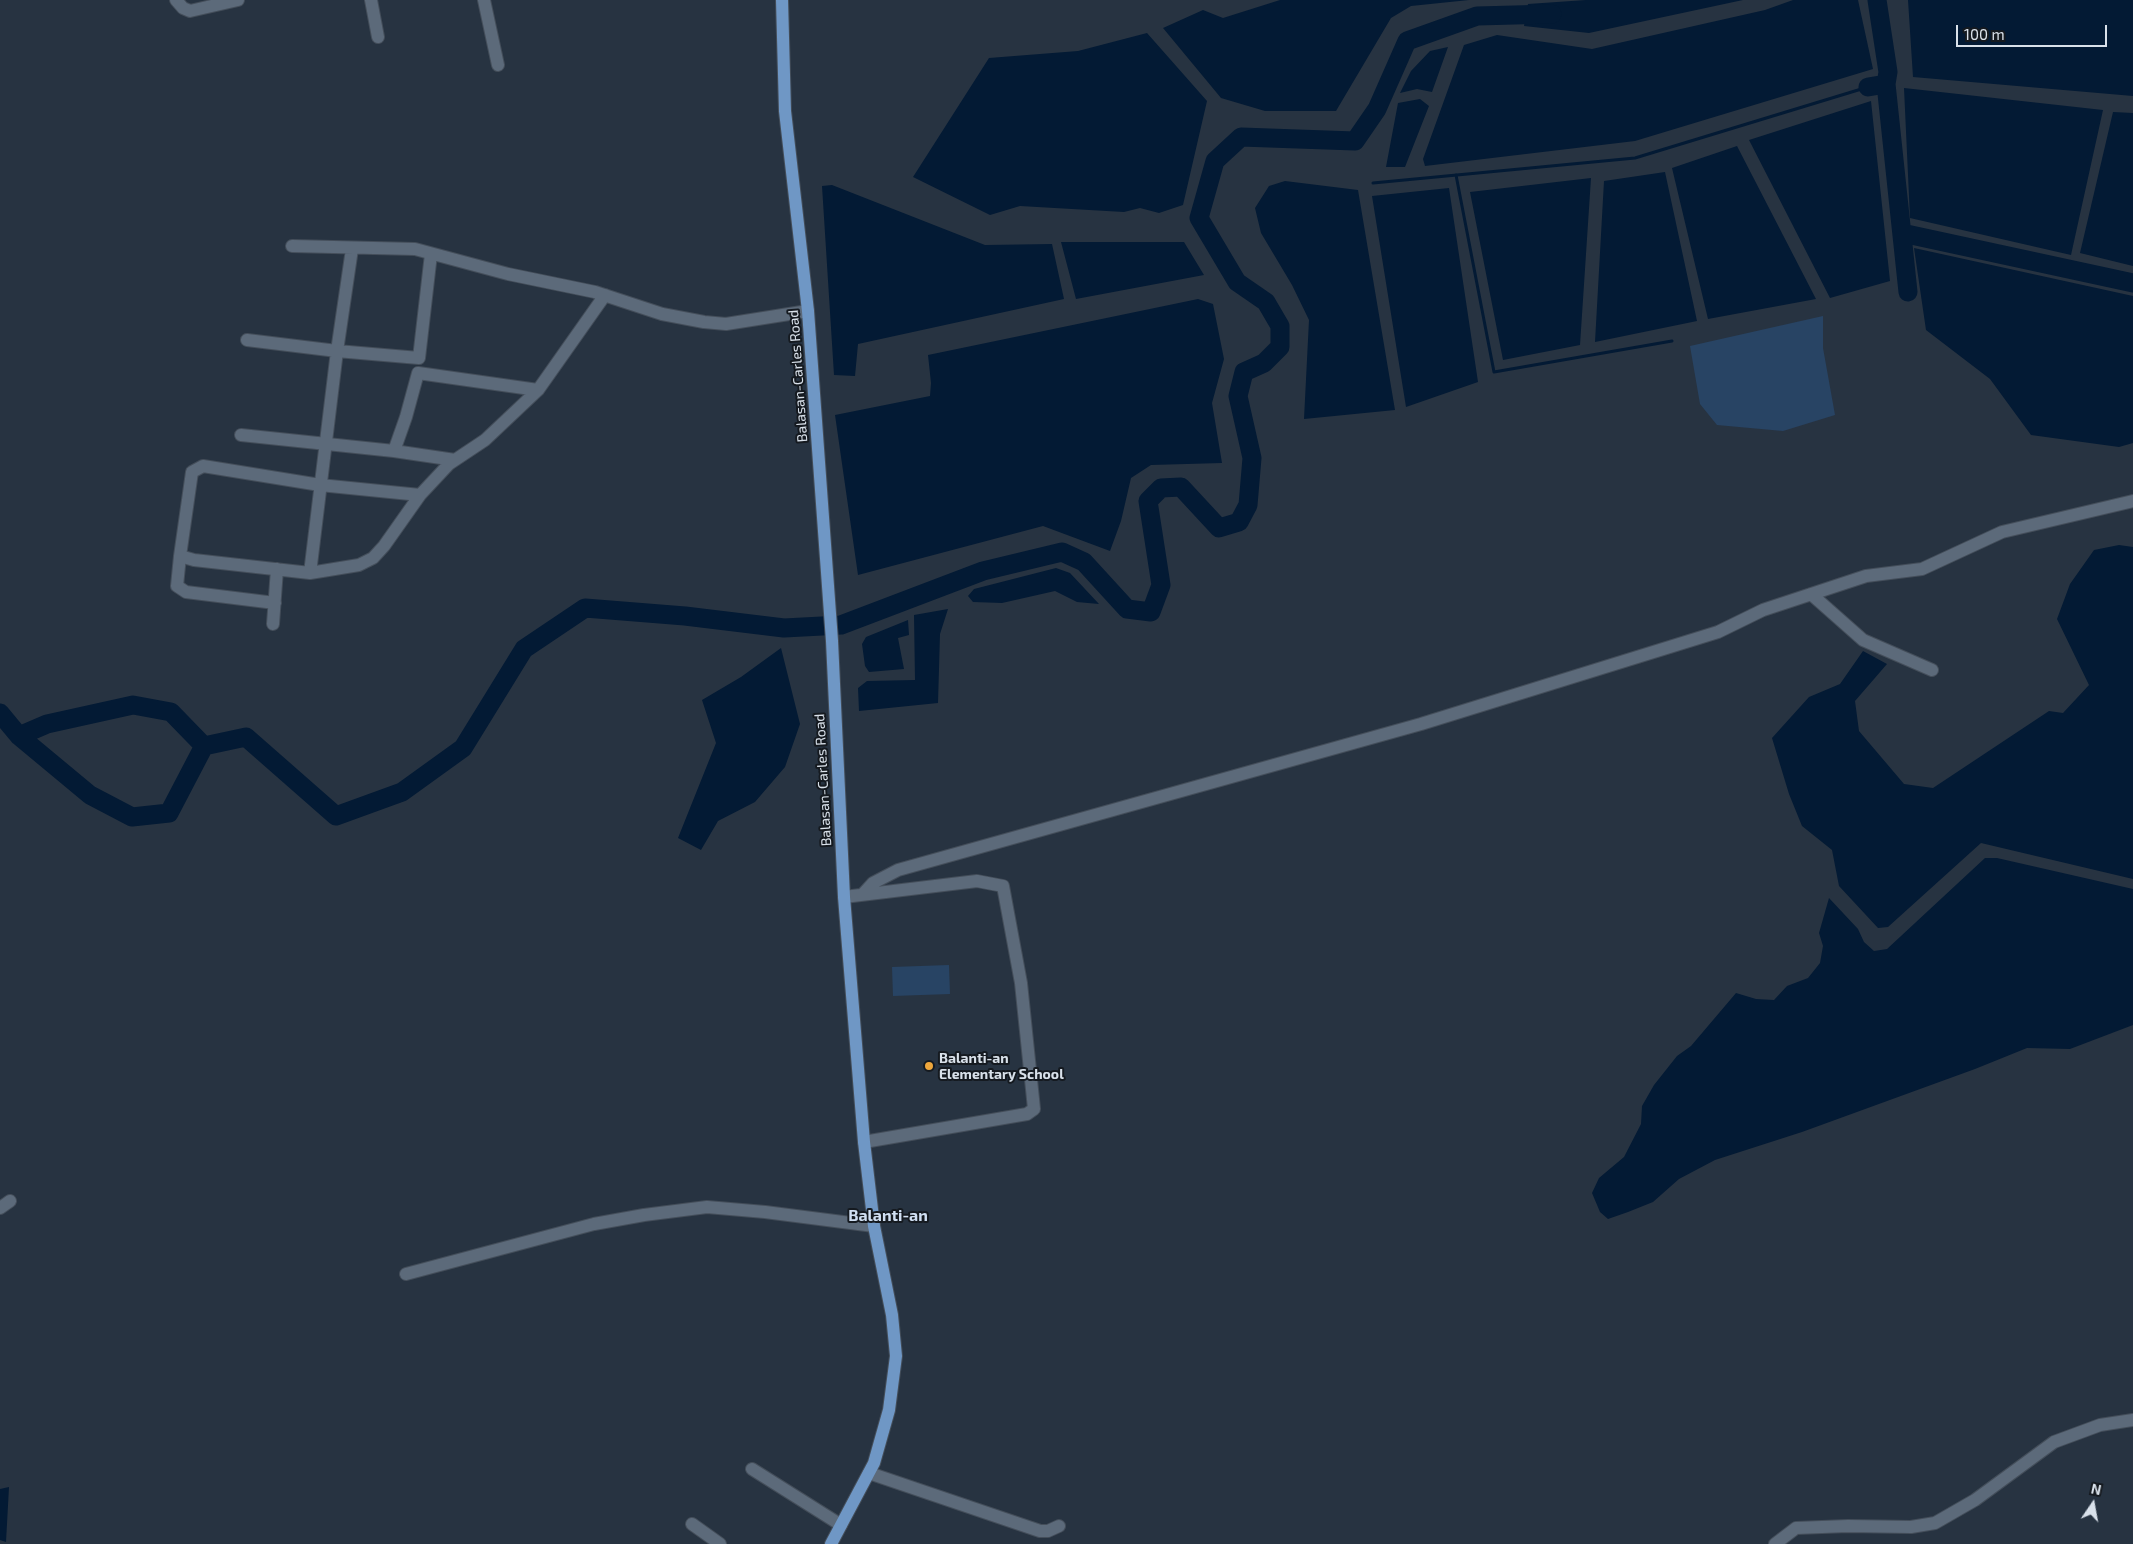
<!DOCTYPE html>
<style>
body{margin:0}
#map{position:relative;width:2133px;height:1544px;overflow:hidden;background:#273341;font-family:"Exo 2",sans-serif}
canvas{display:block}
.north{position:absolute;left:2068px;top:1479px;width:50px;height:50px;-webkit-text-stroke:4px #151a20;paint-order:stroke;rotate:12deg;font-size:14px;font-weight:700;line-height:20px;text-align:center;color:#d9e1ea}
.north::after{content:'';display:block;margin:auto;width:18px;height:22px;background:#d9e1ea;clip-path:polygon(50% 0,100% 100%,50% 72%,0 100%)}
.scale{position:absolute;left:1956px;top:25px;width:151px;height:22px;box-sizing:border-box;border:2px solid #d9e1ea;border-top:0;padding-left:6px;font-size:15px;line-height:18px;white-space:nowrap;color:#d9e1ea;-webkit-text-stroke:4px #151a20;paint-order:stroke}
</style>
<div id="map">
<canvas width="2133" height="1544"></canvas>
<div class="north">N</div>
<div class="scale">100 m</div>
</div>
<script>
const c = document.querySelector('canvas').getContext('2d');
c.lineJoin = 'round';
function fill(path, color) { c.fillStyle = color; c.fill(path, 'evenodd'); }
const shape = rows => new Path2D(rows.map(r => 'M' + r).join(''));
function stroke(path, color, width, dash) { c.strokeStyle = color; c.lineWidth = width; c.lineCap = dash ? 'butt' : 'round'; c.setLineDash(dash || []); c.stroke(path); }
function drawText(font, color, halo, rows, align = 'center') {
  c.font = font + ' "Exo 2",sans-serif'; c.lineWidth = 4; c.setLineDash([]); c.textBaseline = 'middle'; c.strokeStyle = halo; c.fillStyle = color; for (const [text, x, y, turn = 0] of rows) {
    c.save(); c.translate(x, y); c.rotate((+turn || 0) * Math.PI / 180); c.textAlign = isNaN(turn) ? turn : align; if (halo) c.strokeText(text, 0, 0); c.fillText(text, 0, 0); c.restore();
  }
}
fill(shape([
 [1823,316,1823,348,1835,415,1783,431,1717,425,1700,404,1690,346],
 [949,965,950,994,893,996,892,967]
]), '#284464');
fill(shape([
 [1280,0,1469,0,1411,6,1391,18,1336,111,1265,111,1221,98,1163,28,1203,10,1223,18],
 [1586,0,1743,0,1589,33,1524,26,1528,4],
 [1793,0,1858,0,1873,69,1635,141,1425,166,1423,159,1464,45,1497,35,1592,49,1765,10],
 [1908,0,2133,0,2133,96,1913,77],
 [1147,33,1207,101,1183,205,1159,213,1140,208,1124,212,1020,206,990,215,913,177,989,58,1078,51],
 [1448,47,1432,92,1417,89,1400,93,1411,71,1430,51],
 [1904,88,2103,110,2071,255,1910,218],
 [1420,99,1429,106,1405,167,1386,167,1398,103],
 [1871,101,1890,281,1830,298,1749,140],
 [2113,112,2133,113,2133,266,2080,253],
 [1737,146,1816,299,1708,319,1672,168],
 [1665,172,1697,321,1595,342,1604,181],
 [1591,178,1580,345,1503,360,1470,192],
 [1285,181,1358,190,1395,410,1304,419,1309,320,1292,285,1261,233,1255,208,1269,186],
 [832,185,985,245,1052,244,1064,299,858,344,855,376,834,375,822,186],
 [1449,188,1478,382,1406,407,1372,196],
 [1061,242,1184,242,1204,275,1076,299],
 [1914,248,2133,296,2133,443,2119,447,2031,435,1990,379,1926,330],
 [1198,299,1213,304,1224,359,1212,403,1222,463,1151,465,1131,478,1121,521,1110,551,1043,526,858,575,835,415,930,396,931,383,928,355],
 [2119,545,2133,547,2133,879,1981,843,1888,927,1878,928,1839,886,1832,850,1802,826,1789,794,1772,738,1809,697,1840,684,1863,651,1887,664,1855,701,1859,731,1904,784,1933,788,2049,711,2063,713,2089,685,2057,619,2070,584,2094,550],
 [1056,568,1070,573,1099,604,1077,602,1055,591,1002,603,973,602,968,596,974,589],
 [948,609,940,634,938,703,859,711,858,688,867,681,915,680,914,615],
 [908,620,909,635,898,638,904,669,869,672,865,666,862,644,866,637],
 [781,648,800,724,785,767,755,802,718,821,701,850,678,838,716,743,702,700,741,677],
 [1985,858,1997,858,2133,889,2133,1025,2070,1049,2027,1048,1975,1069,1802,1132,1715,1160,1679,1179,1653,1202,1628,1212,1608,1219,1600,1212,1592,1193,1599,1178,1624,1157,1641,1124,1642,1106,1654,1085,1677,1056,1691,1046,1736,993,1756,999,1774,1000,1787,986,1808,978,1820,963,1823,946,1819,933,1829,898,1858,929,1864,942,1874,951,1887,949],
 [9,1487,6,1542,0,1540,0,1489]
]), '#031a34');
stroke(shape([
 [1456,175,1494,372,1672,341],
 [1373,183,1635,158,1868,87]
]), '#031a34', 3);
stroke(shape([
 [1886,84,1908,292],
 [1868,87,1886,84,1888,72,1877,0],
 [1902,233,2133,283],
 [0,713,19,736,90,795,132,817,169,813,204,746,246,737,336,816,402,792,463,748,524,649,585,608,685,616,784,628,841,625,983,571,1062,552,1084,562,1127,609,1151,612,1161,585,1148,501,1161,488,1181,487,1219,528,1239,522,1248,505,1252,458,1238,396,1244,372,1264,363,1280,347,1280,326,1266,302,1237,282,1199,218,1215,161,1241,137,1355,141,1377,109,1407,41,1477,16,1552,14],
 [19,736,47,724,133,705,171,712,204,746]
]), '#031a34', 19);
const minor = shape([
 [176,0,183,8,190,11,238,0],
 [371,0,378,37],
 [484,0,498,65],
 [292,246,415,249,508,274,595,292,662,314,704,322,726,324,808,311],
 [247,340,337,351,352,249],
 [241,435,394,451],
 [455,460,394,451,406,417,418,373,538,390],
 [420,495,320,485,203,466,192,472,180,556,194,560,310,573,359,565,373,558,384,546,420,495,449,464,485,440,538,390,605,295],
 [180,556,177,586,186,592,275,603],
 [310,573,337,351,419,358,431,254],
 [1811,594,1863,640,1932,670],
 [273,624,277,569],
 [863,894,873,883,898,870,1421,724,1718,632,1763,610,1866,576,1922,569,2002,532,2133,501],
 [844,897,977,881,1003,886,1021,983,1033,1099,1034,1109,1027,1114,864,1142],
 [0,1208,10,1201],
 [406,1274,594,1224,644,1215,707,1207,765,1212,874,1226],
 [752,1469,841,1525],
 [869,1473,1040,1531,1048,1531,1059,1526],
 [692,1524,720,1544],
 [1775,1544,1796,1528,1848,1526,1911,1527,1935,1523,1975,1500,2054,1442,2100,1425,2133,1420]
]);
const major = shape([
 [782,0,785,111,808,311,832,641,844,897,864,1142,874,1226,892,1315,896,1356,889,1410,874,1463,831,1544]
]);
stroke(minor, '#444e5a', 14);
stroke(major, '#444e5a', 14);
stroke(minor, '#5c6a7a', 12);
stroke(major, '#6f97c5', 12);
for (const [x, y, r, color] of [
 [929,1066,5,"#eea73c"]
]) { const dot = new Path2D(); dot.arc(x, y, r, 0, 2 * Math.PI); c.fillStyle = color; c.fill(dot); stroke(dot, '#151a20', 2); }
drawText('14px', '#d9e1ea', '#151a20', [
 ["Balasan-Carles Road",798,376,-94],
 ["Balasan-Carles Road",823,780,-93]
]);
drawText('bold 14px', '#d9e1ea', '#151a20', [
 ["Balanti-an",939,1058],
 ["Elementary School",939,1074]
], 'left');
drawText('bold 16px', '#d1e0f3', '#151a20', [
 ["Balanti-an",888,1216]
]);
</script>
